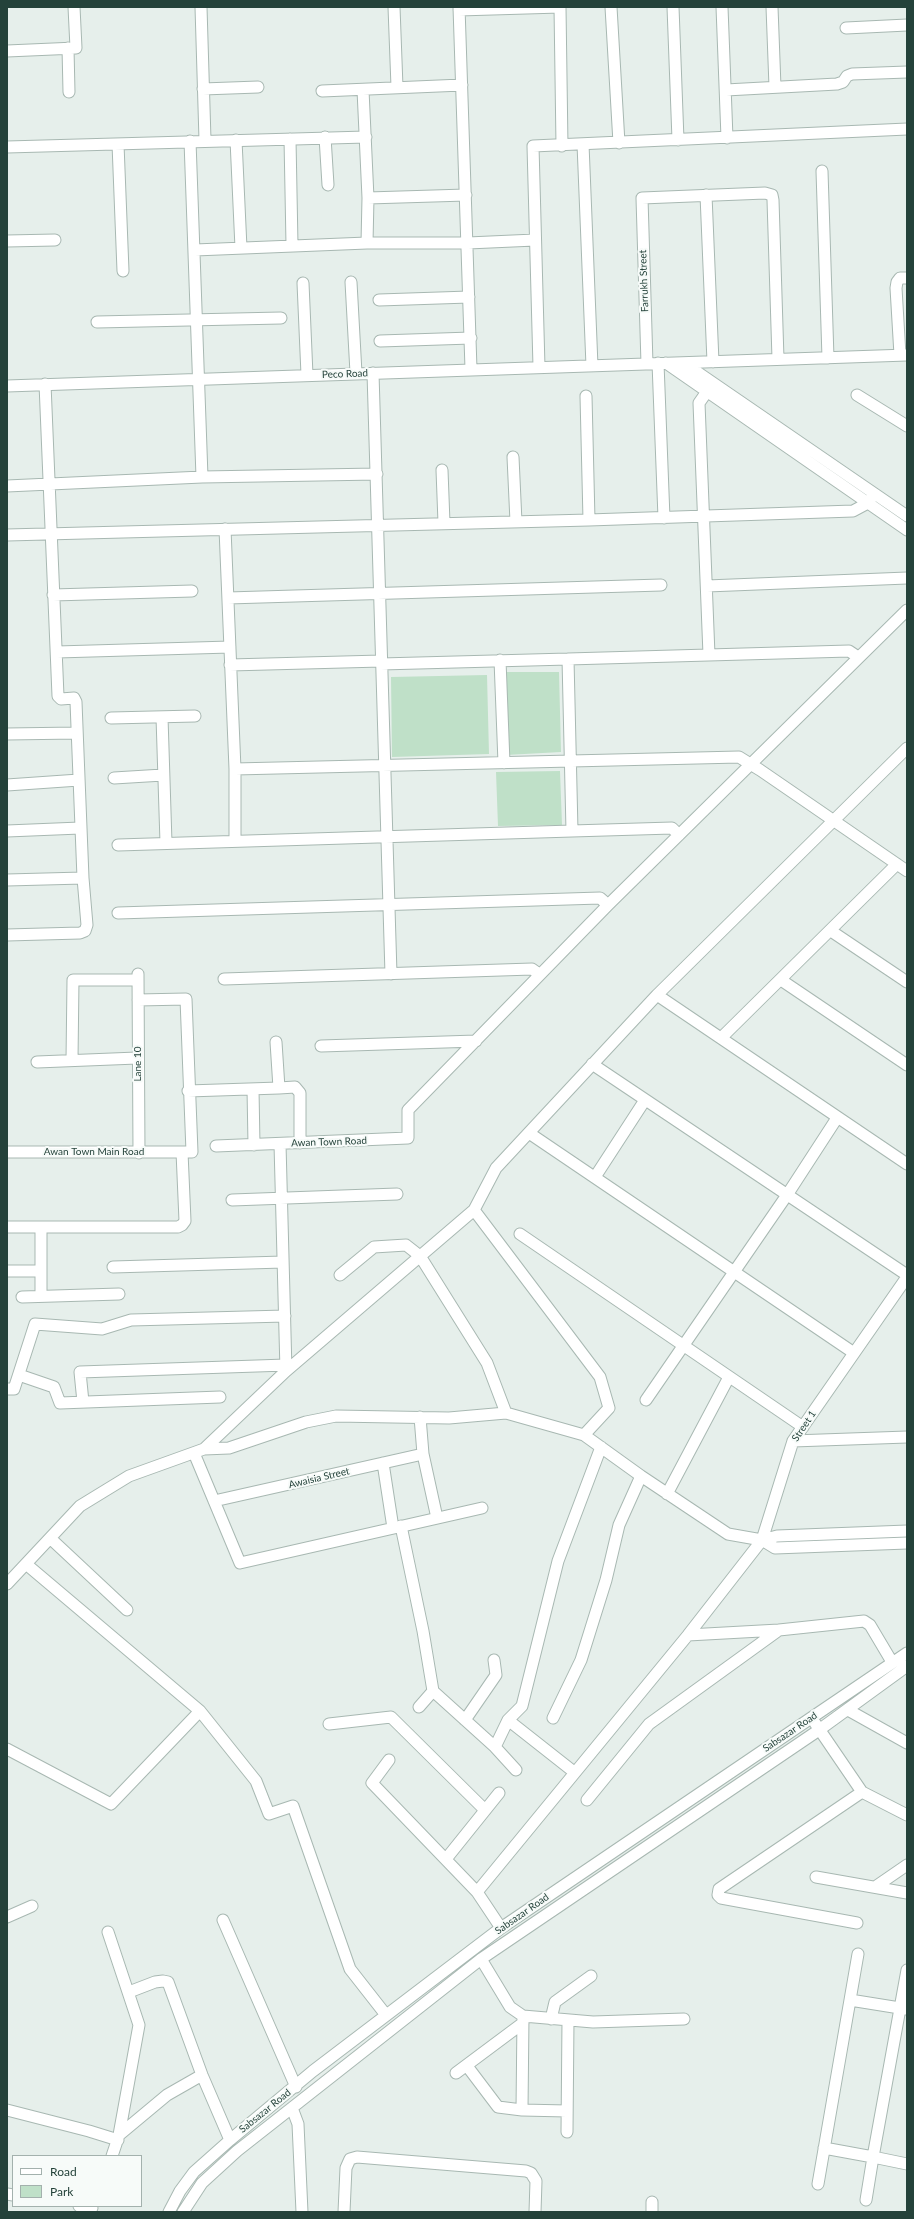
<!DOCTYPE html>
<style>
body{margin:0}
#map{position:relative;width:914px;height:2219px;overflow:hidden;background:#e6efeb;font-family:Lato,sans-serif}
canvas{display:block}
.frame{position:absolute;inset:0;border:8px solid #24423a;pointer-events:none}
.legend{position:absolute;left:12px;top:2155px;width:130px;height:52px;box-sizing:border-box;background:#f7fbf9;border:1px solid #a3b1ad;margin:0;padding:5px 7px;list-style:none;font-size:12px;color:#24423a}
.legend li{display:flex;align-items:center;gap:8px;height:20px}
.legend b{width:20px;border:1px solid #a3b1ad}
</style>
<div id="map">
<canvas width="914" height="2219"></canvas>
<div class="frame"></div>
<ul class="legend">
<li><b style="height:5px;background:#fff"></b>Road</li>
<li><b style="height:11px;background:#bfe0c8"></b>Park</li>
</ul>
</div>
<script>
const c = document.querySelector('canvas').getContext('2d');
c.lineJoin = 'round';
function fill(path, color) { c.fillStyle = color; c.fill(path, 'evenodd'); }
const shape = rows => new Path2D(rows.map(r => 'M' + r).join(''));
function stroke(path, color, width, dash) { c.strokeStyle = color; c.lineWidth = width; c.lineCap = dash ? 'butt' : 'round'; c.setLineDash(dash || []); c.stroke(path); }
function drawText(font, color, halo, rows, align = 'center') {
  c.font = font + ' Lato,sans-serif'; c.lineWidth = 4; c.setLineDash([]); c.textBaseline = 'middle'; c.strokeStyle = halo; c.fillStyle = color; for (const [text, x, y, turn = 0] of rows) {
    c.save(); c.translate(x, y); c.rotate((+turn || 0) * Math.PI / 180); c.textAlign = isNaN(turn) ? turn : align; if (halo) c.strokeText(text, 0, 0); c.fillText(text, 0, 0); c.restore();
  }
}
fill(shape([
 [504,672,559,672,561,752,506,755],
 [487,675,489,754,392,757,391,677],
 [560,771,562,825,498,826,496,772]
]), '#bfe0c8');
const minor = shape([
 [201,7,205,140],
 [394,7,397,87],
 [459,7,471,369],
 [560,7,562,146],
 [611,7,619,143],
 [673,7,678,140],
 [722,7,727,138],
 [772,7,775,87],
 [459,10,560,7],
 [846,28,907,25],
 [68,48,69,92],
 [7,51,76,48,74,7],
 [203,89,258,87],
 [363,90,368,198,367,243],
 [726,90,837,84,843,82,847,76,852,74,907,72],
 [322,91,462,85],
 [325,137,328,185],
 [290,139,292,245],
 [236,140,241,248],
 [190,141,202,477],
 [118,144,123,271],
 [583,144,592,366],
 [7,147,366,137],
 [822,171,828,358],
 [706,195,713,362],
 [368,198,466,195],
 [7,241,55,240],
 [195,250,367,243,468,243,535,240],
 [351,282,356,373],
 [303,283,307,375],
 [379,300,469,297],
 [97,322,281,318],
 [380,341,471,338],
 [900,355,896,288,897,282,900,278,907,278],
 [658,363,664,518],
 [666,363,907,530],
 [684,363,907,516],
 [647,364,642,198,765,193,772,195,773,200,778,359],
 [539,367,533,146,907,129],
 [373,373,391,974],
 [7,386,907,355],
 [857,395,907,426],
 [586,396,589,520],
 [513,457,516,522],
 [442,470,444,523],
 [7,486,202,477,377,474],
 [225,529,235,769,235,840],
 [7,535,589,520,853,511,868,503,874,494],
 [707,586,907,578],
 [53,595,192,591],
 [228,598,661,585],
 [57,652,230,647],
 [709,655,699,403,713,383],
 [568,659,849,651,858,657],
 [500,660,504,763],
 [381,664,568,659,572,831,672,828,679,835],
 [230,665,381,661],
 [162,717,166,843],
 [111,718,195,716],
 [7,734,77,733],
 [235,769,739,757,760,770,907,871],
 [114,778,163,775],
 [7,785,79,780],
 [7,831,80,828],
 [118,845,572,831],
 [7,880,83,878],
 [118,913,600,898,608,905],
 [831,931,907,982],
 [7,935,80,933,85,931,87,925,83,878,76,702,74,698,61,699,58,696,45,384],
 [138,974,139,1153],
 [224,979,532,969,539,974],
 [781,980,907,1065],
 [657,995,907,1164],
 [721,1038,897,864],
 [276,1042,279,1088,295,1087,300,1093,300,1143],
 [321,1046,476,1041],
 [72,1060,73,980,138,980],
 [37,1062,137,1058],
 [592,1064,907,1275],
 [253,1089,254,1145],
 [188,1091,279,1088],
 [529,1133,854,1353],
 [280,1144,286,1371],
 [216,1146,408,1138,408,1110,608,905,907,610],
 [7,1152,182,1152],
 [595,1177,645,1100],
 [232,1200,397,1194],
 [474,1210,600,1377,609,1408,584,1435],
 [7,1227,178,1227,182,1225,185,1221,182,1152,192,1152,186,999,138,1000],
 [41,1227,41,1296],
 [520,1234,803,1427],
 [113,1267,283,1262],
 [7,1271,41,1271],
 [340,1275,374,1247,406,1245,420,1256,487,1363,506,1413],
 [22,1297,119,1294],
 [19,1375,54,1387,60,1403,220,1397],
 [7,1389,14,1389,35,1324,102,1329,131,1320,285,1316],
 [646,1400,787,1195,837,1118],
 [83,1402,80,1372,286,1365],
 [420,1417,423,1454,437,1518],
 [793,1441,907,1437],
 [204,1449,229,1448,306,1422,336,1416,449,1418,506,1413,584,1435,641,1476,728,1534,762,1540,775,1548,907,1543],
 [194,1453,240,1563,482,1508],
 [383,1463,393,1528],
 [667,1494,729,1377],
 [214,1501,423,1454],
 [401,1526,423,1631,433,1691,495,1747,516,1770],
 [50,1538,127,1610],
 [762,1540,777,1536,907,1531],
 [26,1564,200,1711,256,1781,269,1814,293,1806,350,1969,386,2015],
 [7,1584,80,1506,129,1476,204,1449,286,1371,474,1210,496,1168,657,995,907,748],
 [688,1635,779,1630],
 [419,1707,433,1691],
 [848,1710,907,1743],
 [553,1718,581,1660,606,1580,619,1525,641,1476],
 [465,1720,496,1675,494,1660],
 [508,1720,574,1772],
 [815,1723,862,1792,907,1815],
 [329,1724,391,1717,485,1810],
 [495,1747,508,1720,522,1706,558,1561,601,1447],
 [7,1749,111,1804,200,1711],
 [389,1760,372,1783,477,1892,501,1928],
 [587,1800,649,1724,779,1630,864,1621,870,1625,892,1662],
 [446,1859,499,1793],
 [816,1877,907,1893],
 [875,1887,907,1865],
 [477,1892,688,1635,762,1540,793,1441,907,1277],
 [7,1917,32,1906],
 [223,1920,296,2087],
 [857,1923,721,1898,718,1895,719,1889,862,1792],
 [108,1932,139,2025,119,2135],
 [481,1959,510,2007,523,2016,593,2022,684,2019],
 [907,1970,873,2157,907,2164],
 [129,1992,155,1982,163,1981,168,1982,202,2075,230,2140],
 [850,2000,906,2009],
 [551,2019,555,2002,591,1976],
 [467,2066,498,2107,522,2110,567,2111],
 [456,2073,523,2023],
 [292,2108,298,2124,302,2212],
 [7,2110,89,2131,118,2140],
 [522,2110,523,2016],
 [567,2132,568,2020],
 [824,2148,873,2157,866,2200],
 [112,2156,119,2135,167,2095,202,2075],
 [818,2184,858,1954],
 [7,2194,13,2195],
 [79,2206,92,2208],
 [169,2212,180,2191,194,2172,230,2140,313,2071,501,1928,907,1653],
 [183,2212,202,2183,237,2151,481,1959,819,1730,907,1666],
 [344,2212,346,2168,350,2159,357,2157,526,2171,531,2173,536,2181,535,2212],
 [652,2212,652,2202]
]);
stroke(minor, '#a8b8b2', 13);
stroke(minor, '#fff', 11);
drawText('10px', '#24423a', '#f7fbf9', [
 ["Farrukh Street",644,281,-92],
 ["Peco Road",345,374,-2],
 ["Lane 10",138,1064,-90],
 ["Awan Town Road",329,1142,-2],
 ["Awan Town Main Road",94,1152],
 ["Street 1",804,1426,-56],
 ["Awaisia Street",319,1478,-13],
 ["Sabsazar Road",790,1732,-34],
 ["Sabsazar Road",522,1914,-35],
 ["Sabsazar Road",265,2111,-39]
]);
</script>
